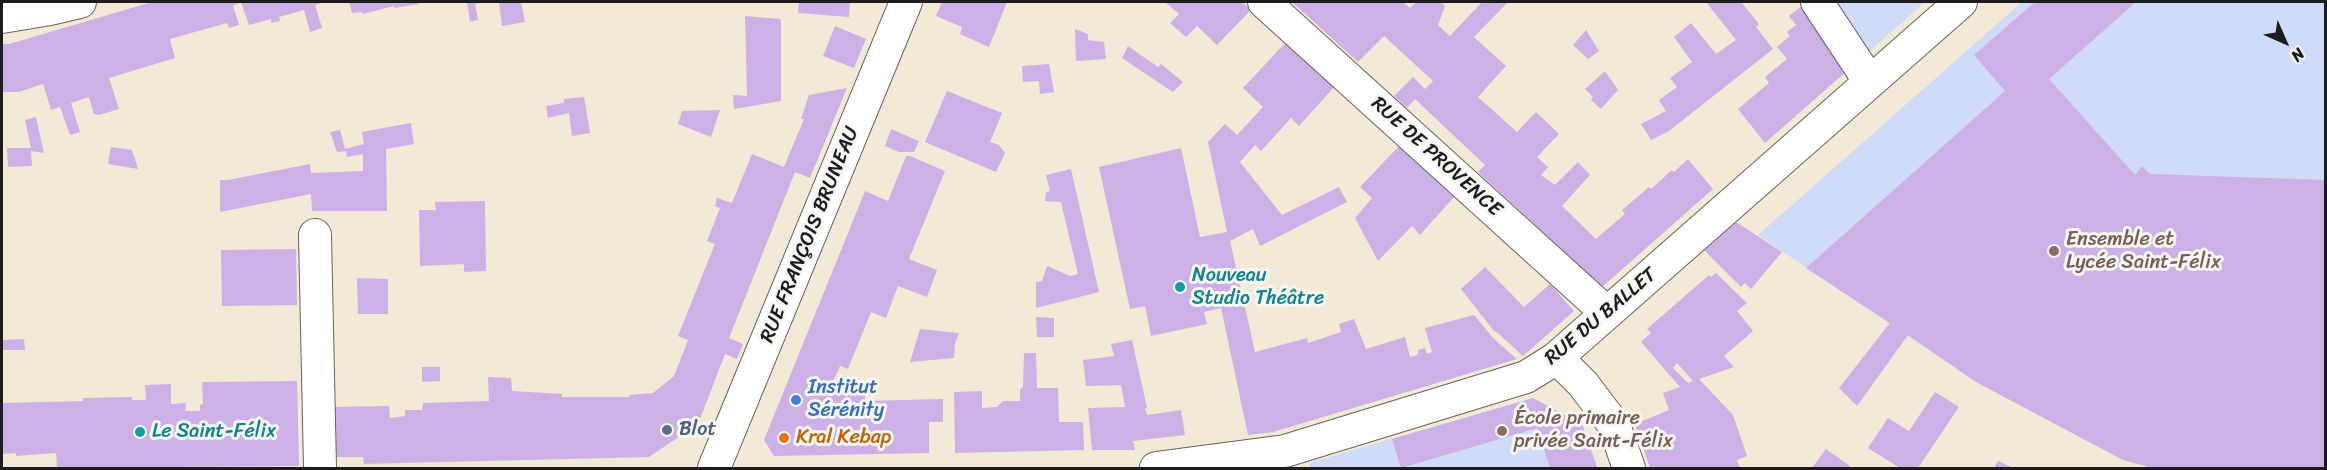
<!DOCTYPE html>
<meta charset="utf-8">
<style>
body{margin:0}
#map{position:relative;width:2327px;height:470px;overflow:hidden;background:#f2e9d6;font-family:Sriracha,sans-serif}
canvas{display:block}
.frame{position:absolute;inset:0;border:3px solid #1c1c1c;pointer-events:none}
.north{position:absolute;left:2255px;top:12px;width:60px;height:60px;-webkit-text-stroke:4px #f6f6f2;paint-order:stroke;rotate:135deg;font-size:16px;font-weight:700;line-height:24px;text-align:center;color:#1c1c1c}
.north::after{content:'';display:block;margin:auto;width:21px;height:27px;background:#1c1c1c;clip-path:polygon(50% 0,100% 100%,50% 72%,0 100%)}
</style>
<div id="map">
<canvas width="2327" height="470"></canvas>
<div class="frame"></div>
<div class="north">N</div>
</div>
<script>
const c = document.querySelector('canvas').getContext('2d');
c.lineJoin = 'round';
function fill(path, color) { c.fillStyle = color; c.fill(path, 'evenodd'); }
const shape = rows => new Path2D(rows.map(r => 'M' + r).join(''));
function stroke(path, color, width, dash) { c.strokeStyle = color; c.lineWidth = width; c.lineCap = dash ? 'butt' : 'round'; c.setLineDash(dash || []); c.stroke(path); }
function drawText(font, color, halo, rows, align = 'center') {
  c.font = font + ' Sriracha,sans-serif'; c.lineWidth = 6; c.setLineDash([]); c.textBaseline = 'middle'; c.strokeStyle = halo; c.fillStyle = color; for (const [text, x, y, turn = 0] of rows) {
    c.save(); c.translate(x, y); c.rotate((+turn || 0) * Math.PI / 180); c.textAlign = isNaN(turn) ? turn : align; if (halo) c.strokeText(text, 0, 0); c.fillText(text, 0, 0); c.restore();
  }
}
fill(shape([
 [1826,2,1925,2,1863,57],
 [2022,2,2325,2,2325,468,2153,468,2123,460,1976,382,1758,235],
 [1533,398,1582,424,1598,468,1310,468,1309,463]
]), '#d0daf9');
fill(shape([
 [152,2,324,2,315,5,322,28,310,32,304,10,279,17,280,21,271,23,271,19,249,25,241,2,233,6,239,25,229,28,227,23,170,39,175,58,109,78,119,109,99,115,94,114,89,97,71,103,80,132,70,135,60,107,51,110,43,84,19,92,2,92,2,44,9,44],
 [349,2,419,2,419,4,394,8,394,6,363,14,362,12,352,13],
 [467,2,484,2,475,4,478,20,470,22],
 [499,2,521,2,525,22,502,26],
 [799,2,850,2,849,17,798,13],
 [942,2,1007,2,989,47,960,34,962,27,936,16],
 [1165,2,1242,2,1251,10,1217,45,1197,26,1186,37,1170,23,1179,14],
 [1292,2,1406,2,1404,3,1410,8,1416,2,1441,2,1445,6,1438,25,1450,36,1482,2,1508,2,1474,37,1506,66,1478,97,1517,132,1536,112,1559,134,1537,157,1548,167,1541,175,1555,185,1578,162,1590,175,1562,206,1596,239,1625,214,1622,210,1649,187,1651,189,1672,170,1674,172,1688,159,1713,189,1602,287,1478,172,1485,165,1415,99,1407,108,1394,96,1413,77,1425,89,1433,81,1384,36,1358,62],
 [1706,2,1741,2,1759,24,1756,27,1773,49,1669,131,1651,140,1641,124,1666,111,1659,100,1677,87,1670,78,1692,62,1674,37,1691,23,1716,54,1736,40],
 [2035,2,2136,2,2049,79,2135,175,2142,166,2150,174,2325,180,2325,468,2153,468,2123,460,1976,382,1908,335,1857,406,1839,388,1890,323,1806,268,2005,91,1974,55],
 [1804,4,1848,70,1765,143,1738,109,1769,83,1765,77,1787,59,1777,47,1790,36,1787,32,1796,25,1789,16],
 [745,16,781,19,781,101,734,109,733,95,747,96],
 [835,26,866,39,854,68,823,56],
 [1075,29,1088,34,1088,40,1104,42,1106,59,1076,61],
 [1586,30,1599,51,1588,59,1573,45],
 [1286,42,1335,86,1299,126,1291,118,1261,151,1255,145,1240,162,1282,215,1339,187,1347,202,1260,246,1253,229,1230,241,1255,352,1307,338,1308,343,1341,332,1339,324,1354,319,1366,349,1405,337,1410,357,1418,355,1418,350,1425,348,1427,354,1432,352,1425,328,1474,315,1494,339,1517,359,1273,432,1248,435,1221,308,1204,312,1207,324,1151,336,1145,306,1130,309,1099,167,1181,148,1200,237,1227,232,1208,142,1225,124,1237,135,1263,107,1243,88],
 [1128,46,1158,67,1161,64,1183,82,1173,92,1122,58],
 [1049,64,1054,92,1040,94,1039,81,1023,82,1022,66],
 [1605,71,1618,90,1601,109,1591,100,1593,97,1585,89],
 [847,88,810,178,795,172,729,338,743,344,737,359,725,354,698,424,649,457,364,464,363,457,334,457,333,407,389,406,390,418,405,416,405,410,422,410,423,403,489,401,488,377,511,378,512,391,562,394,562,397,630,397,629,395,653,393,674,376,688,340,678,336,715,244,707,241,720,208,715,206,717,198,732,203,752,154,784,167,804,119,801,119,809,95],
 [947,91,1002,113,990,142,999,145,1005,153,996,172,925,142],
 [584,97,590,133,572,136,569,113,548,118,546,106,564,103,564,99],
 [720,110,711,137,678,124,682,111],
 [36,117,44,153,31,151,32,166,8,167,7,148,31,148,25,120],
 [411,123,414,144,386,149,387,211,312,211,311,194,220,212,220,180,228,180,310,164,311,173,363,171,363,154,347,157,346,151,337,152,330,132,340,130,345,149,364,144,362,132],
 [891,129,919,141,914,152,899,152,885,146],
 [1399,146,1454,197,1420,235,1412,226,1378,261,1355,218,1372,198,1360,187],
 [111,147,132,150,138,169,108,164],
 [906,156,910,156,945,171,909,259,937,270,927,297,898,286,886,318,871,312,848,369,840,366,829,391,865,391,865,401,943,399,943,422,929,422,929,453,774,456,764,440,865,191,888,201],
 [1071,169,1099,292,1036,308,1036,282,1042,281,1047,266,1070,276,1078,274,1061,202,1045,201,1046,192,1050,191,1046,175],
 [485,201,486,271,464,272,464,264,420,266,419,210,436,210,435,202],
 [1736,222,1782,252,1751,289,1745,283,1741,287,1704,250],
 [296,249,297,305,222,306,221,250],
 [1485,267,1524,307,1550,284,1574,311,1523,356,1499,334,1494,331,1461,289],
 [1716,273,1747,303,1737,311,1753,331,1724,356,1734,367,1699,379,1733,415,1747,456,1737,460,1740,468,1650,468,1635,424,1669,410,1663,393,1680,387,1641,342,1651,333,1647,329,1709,275,1711,277],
 [1677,363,1693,381,1688,383,1673,368],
 [357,278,388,279,388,314,358,314],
 [1036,317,1054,318,1054,337,1037,337],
 [920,329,959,333,955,344,954,358,910,362],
 [24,339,25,350,2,350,2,340],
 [1132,340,1147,408,1145,408,1147,415,1181,410,1185,435,1133,441,1135,450,1092,450,1088,408,1125,407,1121,385,1086,386,1083,360,1114,356,1111,344],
 [1024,353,1036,353,1037,388,1058,388,1059,422,1083,422,1084,450,955,453,954,392,982,391,982,408,997,407,1003,401,1020,401,1020,389,1023,387],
 [422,367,440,367,440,381,422,382],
 [297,381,299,466,57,468,56,453,16,456,16,453,2,454,2,403,83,401,83,398,132,397,132,400,146,400,145,385,171,384,171,404,186,403,185,411,200,411,200,405,203,404,202,382],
 [1935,392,1959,407,1918,468,1900,468,1868,448,1888,418,1909,431],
 [1533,398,1582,424,1597,468,1550,468,1537,428,1401,468,1392,439],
 [1826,449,1850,466,1848,468,1812,468],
 [1998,461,2013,468,1994,468]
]), '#cdb1e6');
const street = shape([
 [1264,2,1607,313],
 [1817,2,1870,82],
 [2,17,50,9,80,2],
 [315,235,320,468],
 [1555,359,1565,366,1583,384,1614,425,1629,468],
 [714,468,906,2],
 [1156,468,1285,451,1526,377,1555,359,1961,2]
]);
stroke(street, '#67645d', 34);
stroke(street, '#fff', 32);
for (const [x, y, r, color] of [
 [2054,251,6,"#8d6e63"],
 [1180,287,6,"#0f9aa8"],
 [796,400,6,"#3f7fe0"],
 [667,430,6,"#5c6f8a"],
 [1502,431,6,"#8d6e63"],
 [140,432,6,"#0f9aa8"],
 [784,438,6,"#e8710a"]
]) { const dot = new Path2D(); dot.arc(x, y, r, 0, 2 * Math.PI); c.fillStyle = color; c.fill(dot); stroke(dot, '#f6f6f2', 2); }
drawText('20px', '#1c1c1c', '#f6f6f2', [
 ["RUE DE PROVENCE",1436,157,42],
 ["RUE FRANÇOIS BRUNEAU",810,235,-68],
 ["RUE DU BALLET",1601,317,-40]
]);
drawText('20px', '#785e54', '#f6f6f2', [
 ["Ensemble et",2066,240],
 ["Lycée Saint-Félix",2066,263],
 ["École primaire",1514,419],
 ["privée Saint-Félix",1514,442]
], 'left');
drawText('20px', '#0d838f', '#f6f6f2', [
 ["Nouveau",1192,276],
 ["Studio Théâtre",1192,299],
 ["Le Saint-Félix",152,432]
], 'left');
drawText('20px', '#366cbe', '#f6f6f2', [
 ["Institut",808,388],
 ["Sérénity",808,411]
], 'left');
drawText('20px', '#4e5e75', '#f6f6f2', [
 ["Blot",679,430]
], 'left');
drawText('20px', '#c56008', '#f6f6f2', [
 ["Kral Kebap",796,438]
], 'left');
</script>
